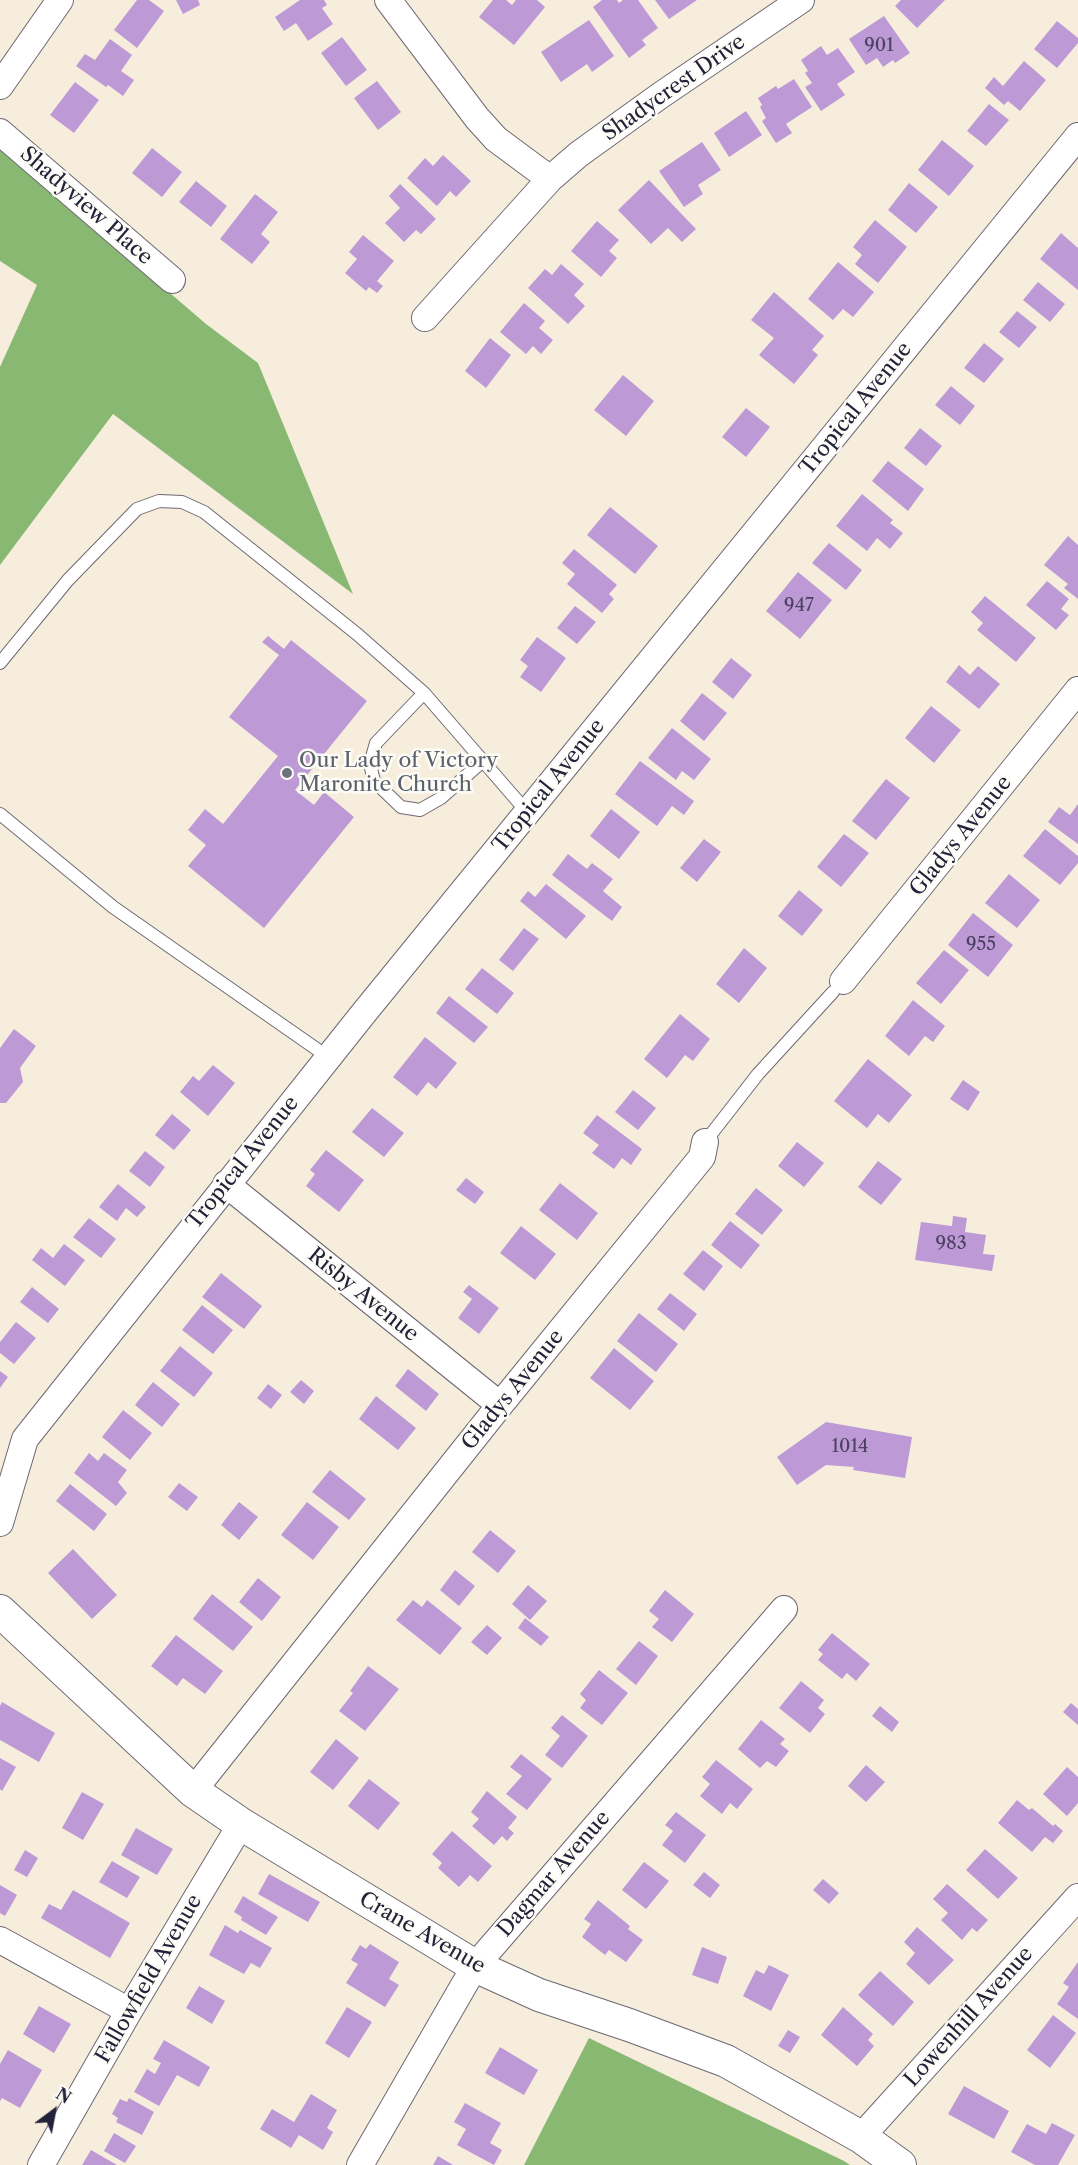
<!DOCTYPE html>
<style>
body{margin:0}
#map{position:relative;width:1078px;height:2165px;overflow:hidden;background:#f7eddc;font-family:"Libre Caslon Text",serif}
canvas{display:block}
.north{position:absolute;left:24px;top:2081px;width:60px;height:60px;-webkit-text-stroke:4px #fdfcf7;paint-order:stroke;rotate:32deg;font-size:16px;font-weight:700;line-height:24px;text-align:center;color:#22223b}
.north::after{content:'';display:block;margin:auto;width:21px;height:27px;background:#22223b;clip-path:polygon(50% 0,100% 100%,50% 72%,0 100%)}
</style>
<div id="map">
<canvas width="1078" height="2165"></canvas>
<div class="north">N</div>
</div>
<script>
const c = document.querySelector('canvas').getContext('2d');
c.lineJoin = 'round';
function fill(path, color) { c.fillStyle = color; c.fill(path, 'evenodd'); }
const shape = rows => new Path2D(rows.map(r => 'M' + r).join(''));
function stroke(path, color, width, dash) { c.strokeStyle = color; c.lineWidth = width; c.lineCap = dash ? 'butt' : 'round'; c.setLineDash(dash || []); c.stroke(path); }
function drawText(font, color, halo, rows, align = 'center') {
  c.font = font + ' "Libre Caslon Text",serif'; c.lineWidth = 5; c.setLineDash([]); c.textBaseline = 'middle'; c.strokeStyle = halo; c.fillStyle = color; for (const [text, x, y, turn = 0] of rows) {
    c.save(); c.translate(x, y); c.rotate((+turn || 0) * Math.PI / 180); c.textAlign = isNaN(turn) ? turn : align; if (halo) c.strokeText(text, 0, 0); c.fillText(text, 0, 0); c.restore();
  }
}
fill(shape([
 [0,147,206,324,258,363,353,594,113,414,0,565,0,367,37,285,0,261],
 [589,2038,844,2161,850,2165,524,2165]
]), '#89b872');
fill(shape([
 [137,0,149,0,164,11,137,48,114,30],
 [176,0,198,0,200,5,183,14],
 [300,0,324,0,327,5,322,8,333,24,308,41,296,23,284,31,275,17],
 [493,0,506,0,512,5,516,0,537,0,545,7,514,45,479,17],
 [602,0,617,0,619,3,623,0,638,0,658,28,642,40,646,45,629,58,593,7],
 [655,0,697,0,669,19],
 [901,0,945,0,917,28,895,6],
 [884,16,910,53,895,63,893,60,883,67,877,58,866,65,849,39],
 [589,20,614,56,592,72,587,64,561,82,541,52],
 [1057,21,1078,38,1078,43,1057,68,1034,49],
 [342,37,367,70,346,86,321,53],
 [110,39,132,55,121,71,134,80,123,96,108,85,106,87,76,66,85,54,95,60],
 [821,46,827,55,838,48,855,72,837,84,845,95,821,111,805,87,812,83,805,73,808,71,801,60],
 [1024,61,1046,80,1020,111,1008,101,1004,105,985,88,994,77,1003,86],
 [794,79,812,107,786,124,792,133,776,143,762,121,766,118,760,107,762,105,758,98,776,86,778,89],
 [377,81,401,112,378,130,354,98],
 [75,82,99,100,74,133,50,115],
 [989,104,1009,120,986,146,967,131],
 [746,111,762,135,729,157,714,133],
 [942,140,974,166,949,196,918,170],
 [702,142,721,170,698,185,703,194,684,207,659,171],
 [152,148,182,172,162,197,132,173],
 [443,155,471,181,456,197,450,191,437,206,407,178,425,158,433,166],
 [649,180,696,229,682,242,668,228,651,244,618,210],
 [196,181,227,206,211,227,179,202],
 [909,183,938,207,916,233,888,210],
 [400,184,436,219,421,234,416,230,404,242,385,223,400,208,389,196],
 [255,194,278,212,261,234,270,242,252,264,220,239],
 [875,220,907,247,878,283,855,264,862,255,853,247],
 [597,221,619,240,609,251,617,258,601,277,571,251],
 [1061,233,1078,248,1078,290,1040,259],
 [363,235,394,261,377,281,383,286,377,293,369,287,366,291,345,273,357,259,349,252],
 [838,262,874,292,853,317,843,309,833,320,808,299],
 [561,264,584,284,574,295,585,306,568,324,528,288,545,269,552,275],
 [1038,282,1065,304,1050,322,1023,300],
 [774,292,824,336,812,350,818,355,794,384,759,355,774,338,751,320],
 [524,303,545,321,539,328,553,340,541,354,533,346,526,354,500,332],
 [1017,311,1037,327,1019,348,999,332],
 [490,338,511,355,486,388,465,371],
 [984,343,1004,359,984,383,964,368],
 [623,375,654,401,626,436,594,410],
 [951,386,975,406,960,425,935,405],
 [746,408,770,427,746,457,722,437],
 [920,428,942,446,926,466,904,448],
 [888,461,924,489,908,511,872,481],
 [862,494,893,520,890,523,903,533,890,549,877,538,867,551,836,526],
 [610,507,658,546,635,574,587,535],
 [1068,536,1078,545,1078,599,1064,588,1068,584,1044,565],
 [829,543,862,570,846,590,812,563],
 [574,549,617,585,609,594,614,599,602,613,567,584,575,574,562,563],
 [798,572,832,600,800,639,766,611],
 [1047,581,1069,599,1061,609,1069,615,1056,630,1026,605],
 [985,596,1036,638,1016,662,977,630,983,623,971,612],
 [575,606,596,622,577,644,557,628],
 [268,636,284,649,291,640,367,701,295,790,314,805,324,792,354,817,264,928,188,866,206,845,188,830,205,809,223,824,278,756,229,717,279,655,262,642],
 [537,637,566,658,541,692,520,677,528,666,520,660],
 [731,658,752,675,733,699,712,682],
 [959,665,970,675,978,666,1000,684,979,709,946,682],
 [702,693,727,713,704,741,680,721],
 [931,706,961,730,934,763,905,738],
 [672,728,711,759,694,780,682,771,676,780,648,758],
 [640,761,694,801,684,815,672,806,657,826,615,794],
 [886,779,910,798,876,840,852,821],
 [1078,804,1078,844,1048,822,1059,807,1070,815],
 [611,809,640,832,619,859,590,836],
 [1045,829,1078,856,1078,863,1060,885,1023,856],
 [844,834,869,853,841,887,817,867],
 [704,839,721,852,697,882,680,868],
 [568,854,587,869,592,863,613,879,603,891,622,907,612,921,552,875],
 [1009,874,1040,900,1017,928,985,903],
 [546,884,586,916,566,939,520,901,528,891,535,897],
 [799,890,823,910,802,936,778,916],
 [973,913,1013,945,988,977,948,945],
 [524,928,539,939,513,971,499,960],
 [744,948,767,968,739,1003,716,984],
 [944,950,969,970,941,1004,916,983],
 [482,968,514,993,497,1014,465,989],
 [449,996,488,1027,474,1043,436,1013],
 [913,1000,945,1026,933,1042,925,1036,909,1056,885,1036],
 [680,1014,710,1039,693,1061,685,1055,667,1078,644,1059],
 [14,1029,36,1046,20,1068,23,1082,6,1103,0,1103,0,1048],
 [425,1037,457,1063,436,1089,428,1082,417,1096,393,1077],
 [868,1059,912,1095,889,1123,878,1114,867,1128,834,1101],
 [213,1065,235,1083,208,1116,180,1092,193,1076,199,1081],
 [963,1080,980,1092,968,1111,950,1099],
 [633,1090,656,1108,638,1130,615,1112],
 [372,1108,404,1133,384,1157,352,1132],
 [172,1114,191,1130,174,1150,155,1135],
 [597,1115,642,1149,631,1165,622,1158,614,1169,592,1153,599,1145,583,1133],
 [797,1142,824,1163,804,1187,778,1166],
 [326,1150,364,1180,339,1212,306,1186,315,1174,310,1170],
 [145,1151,165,1167,150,1187,129,1171],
 [878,1161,902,1179,881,1205,858,1187],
 [466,1178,484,1192,475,1204,456,1190],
 [560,1183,598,1213,577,1240,539,1210],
 [118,1184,146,1207,137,1217,126,1208,117,1221,99,1207],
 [756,1188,783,1210,762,1235,735,1214],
 [953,1216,967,1218,965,1232,986,1235,983,1254,995,1255,992,1271,915,1260,921,1222,952,1226],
 [89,1218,116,1239,101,1258,73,1237],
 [730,1221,760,1245,741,1269,711,1245],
 [521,1226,556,1254,535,1280,500,1253],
 [64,1244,85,1260,65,1286,32,1260,41,1248,53,1258],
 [703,1250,723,1266,704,1291,683,1274],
 [221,1273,262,1306,244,1329,202,1297],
 [469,1285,499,1308,479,1334,458,1318,472,1299,463,1292],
 [32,1287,59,1309,48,1323,20,1302],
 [670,1293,697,1314,684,1331,657,1309],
 [202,1305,233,1330,213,1354,182,1330],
 [639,1313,678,1344,656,1372,617,1341],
 [16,1322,36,1338,14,1364,0,1353,0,1342],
 [180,1346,213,1373,194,1397,160,1371],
 [614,1348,654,1381,630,1410,590,1378],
 [408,1369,439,1394,426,1411,395,1386],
 [0,1371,8,1377,0,1388],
 [301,1380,314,1391,304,1404,290,1392],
 [153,1382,180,1404,162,1427,135,1405],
 [268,1384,282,1395,271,1409,257,1398],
 [376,1396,416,1428,398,1450,359,1419],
 [123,1410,152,1433,130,1460,102,1437],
 [826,1422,912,1437,905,1478,853,1470,854,1467,826,1465,797,1485,777,1457],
 [89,1453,98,1461,104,1453,127,1470,118,1482,127,1493,116,1506,74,1473],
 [330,1470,366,1499,349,1520,312,1492],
 [179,1483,198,1497,187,1511,168,1497],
 [70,1484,107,1514,94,1531,56,1501],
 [239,1502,258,1517,239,1540,221,1525],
 [307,1502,339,1527,313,1560,281,1535],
 [490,1530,516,1551,498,1573,472,1552],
 [73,1549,117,1595,92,1619,48,1573],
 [455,1570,475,1586,459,1606,440,1590],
 [258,1578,281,1597,262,1621,239,1602],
 [528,1585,547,1601,530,1620,512,1604],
 [665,1590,694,1614,672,1642,652,1627,659,1619,649,1611],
 [212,1594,253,1627,233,1651,193,1619],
 [413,1600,422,1607,427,1600,462,1628,440,1655,396,1620],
 [525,1618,549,1637,541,1646,518,1628],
 [487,1625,502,1638,487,1655,471,1642],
 [832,1633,870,1664,856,1681,847,1673,842,1679,818,1660,823,1654,818,1650],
 [176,1635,223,1671,205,1694,183,1678,177,1686,151,1666],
 [639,1641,658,1656,636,1685,616,1669],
 [368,1666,399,1689,365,1731,339,1711,353,1693,350,1691],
 [599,1670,628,1693,602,1725,580,1708,586,1700,580,1694],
 [801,1681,824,1700,818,1708,825,1714,810,1733,779,1708],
 [2,1702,55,1733,39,1762,0,1740,0,1706],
 [1071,1703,1078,1709,1078,1725,1063,1712],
 [880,1706,899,1722,892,1732,872,1716],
 [562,1715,588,1736,562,1768,545,1755,560,1736,551,1728],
 [761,1720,785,1739,780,1744,789,1751,776,1767,767,1761,760,1768,738,1749],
 [336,1739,359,1758,333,1790,310,1772],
 [521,1754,552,1779,527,1810,506,1794,522,1776,510,1767],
 [0,1758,16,1767,2,1791,0,1789],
 [716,1760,753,1789,737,1809,730,1803,722,1814,700,1796,710,1784,702,1777],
 [866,1765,885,1782,866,1802,848,1786],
 [1067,1767,1078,1777,1078,1803,1067,1816,1043,1794],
 [369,1779,400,1803,378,1830,348,1806],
 [487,1791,517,1817,508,1828,514,1833,507,1841,502,1836,494,1845,472,1826,479,1819,471,1812],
 [82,1792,104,1804,83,1840,62,1828],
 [1017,1800,1029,1810,1032,1808,1053,1826,1055,1824,1063,1831,1053,1843,1045,1837,1032,1852,998,1823],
 [676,1812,706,1835,685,1863,662,1845,673,1831,665,1825],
 [136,1828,173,1849,157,1875,121,1855],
 [452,1831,492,1866,478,1882,470,1875,459,1887,438,1868,442,1863,432,1854],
 [985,1849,1018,1878,998,1899,966,1870],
 [25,1850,38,1858,27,1877,14,1870],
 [112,1861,140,1877,127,1898,99,1882],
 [644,1862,669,1881,646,1909,622,1890],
 [704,1872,720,1885,710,1898,693,1885],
 [269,1874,320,1902,308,1922,258,1894],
 [823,1879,839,1893,829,1904,813,1890],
 [947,1884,988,1920,977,1932,972,1928,962,1940,941,1920,948,1913,933,1899],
 [0,1885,17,1895,5,1916,0,1913],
 [73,1890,130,1923,110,1958,41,1918,49,1904,61,1910],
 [243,1896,278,1917,266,1935,241,1920,242,1917,234,1912],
 [598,1900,630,1926,628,1929,643,1940,626,1962,609,1950,605,1955,582,1937,591,1924,584,1919],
 [225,1925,238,1933,240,1930,272,1948,260,1968,251,1963,244,1974,209,1955],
 [917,1927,954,1960,929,1985,906,1964,915,1953,904,1942],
 [370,1944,399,1962,389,1979,399,1985,385,2007,346,1983,358,1964,351,1960,360,1945,366,1949],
 [702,1947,727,1957,718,1984,692,1975],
 [1078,1962,1078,2019,1057,2004,1069,1987,1063,1983],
 [769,1965,789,1975,771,2011,743,1996,756,1970,764,1974],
 [880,1971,914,2002,893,2026,858,1995],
 [199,1986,225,2001,212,2024,186,2008],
 [39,2006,71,2024,54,2053,23,2034],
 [347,2007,372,2022,349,2058,325,2043],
 [843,2007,873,2034,868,2040,874,2046,857,2066,821,2035],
 [1053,2015,1076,2033,1050,2068,1027,2050],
 [788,2030,800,2037,790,2053,778,2046],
 [164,2040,210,2067,199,2087,177,2075,159,2106,134,2092,147,2069,155,2074,161,2063,153,2059],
 [500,2047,538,2070,524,2095,485,2073],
 [8,2050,42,2070,20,2108,2,2098,0,2101,0,2064],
 [964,2086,1009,2111,994,2139,948,2114],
 [311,2094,337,2110,327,2128,333,2132,323,2150,299,2135,291,2148,260,2129,272,2109,294,2122],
 [129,2098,154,2112,142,2135,116,2122,118,2118,112,2114,120,2099,127,2102],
 [465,2103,501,2123,490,2143,502,2150,494,2165,457,2145,466,2129,454,2122],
 [1052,2123,1075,2135,1058,2165,1035,2165,1011,2152,1027,2124,1046,2134],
 [114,2133,136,2146,125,2163,104,2151],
 [91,2150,117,2165,82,2165],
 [438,2156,453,2165,433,2165]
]), '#bd9ad5');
const service = shape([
 [0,663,68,580,137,509,159,501,182,502,204,512,357,634,424,693,528,813],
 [424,693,376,743,370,764,374,781,401,807,420,810,441,798,484,760],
 [0,814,113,907,328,1057],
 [705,1142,758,1074,833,992]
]);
const minor = shape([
 [388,0,477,118,496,139,550,179],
 [0,86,60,0],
 [0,132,172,280],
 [425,318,550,179,579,154,661,95,801,0],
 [843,981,1078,690],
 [226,1184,500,1405],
 [0,1523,25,1439,363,1014,1078,136],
 [193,1791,500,1405,702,1157,705,1142],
 [0,1940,129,2011],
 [861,2137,1078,1897],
 [41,2165,129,2011,241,1824],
 [360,2165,475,1966,784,1609]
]);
const tertiary = shape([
 [0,1611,193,1791,241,1824,475,1966,539,1995,629,2025,726,2061,861,2137,900,2165]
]);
stroke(service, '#6d6973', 14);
stroke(minor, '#6d6973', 28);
stroke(tertiary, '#6d6973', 34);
stroke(service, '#fff', 12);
stroke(minor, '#fff', 26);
stroke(tertiary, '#fff', 32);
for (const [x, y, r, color] of [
 [287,773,6,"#6b7280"]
]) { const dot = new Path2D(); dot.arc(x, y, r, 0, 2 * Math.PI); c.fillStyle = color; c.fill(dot); stroke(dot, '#fdfcf7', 2); }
drawText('18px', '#494062', null, [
 ["901",879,46],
 ["947",799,606],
 ["955",981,945],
 ["983",951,1244],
 ["1014",850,1447]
]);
drawText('21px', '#22223b', '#fdfcf7', [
 ["Shadycrest Drive",674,88,-35],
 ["Shadyview Place",86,206,41],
 ["Tropical Avenue",856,409,-51],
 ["Tropical Avenue",549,786,-51],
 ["Gladys Avenue",961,836,-51],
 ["Tropical Avenue",243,1163,-51],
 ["Risby Avenue",363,1295,39],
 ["Gladys Avenue",513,1390,-51],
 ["Dagmar Avenue",554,1874,-49],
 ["Crane Avenue",422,1933,30],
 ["Fallowfield Avenue",149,1979,-60],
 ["Lowenhill Avenue",969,2017,-48]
]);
drawText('21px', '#5b616d', '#fdfcf7', [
 ["Our Lady of Victory",299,761],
 ["Maronite Church",299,785]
], 'left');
</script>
